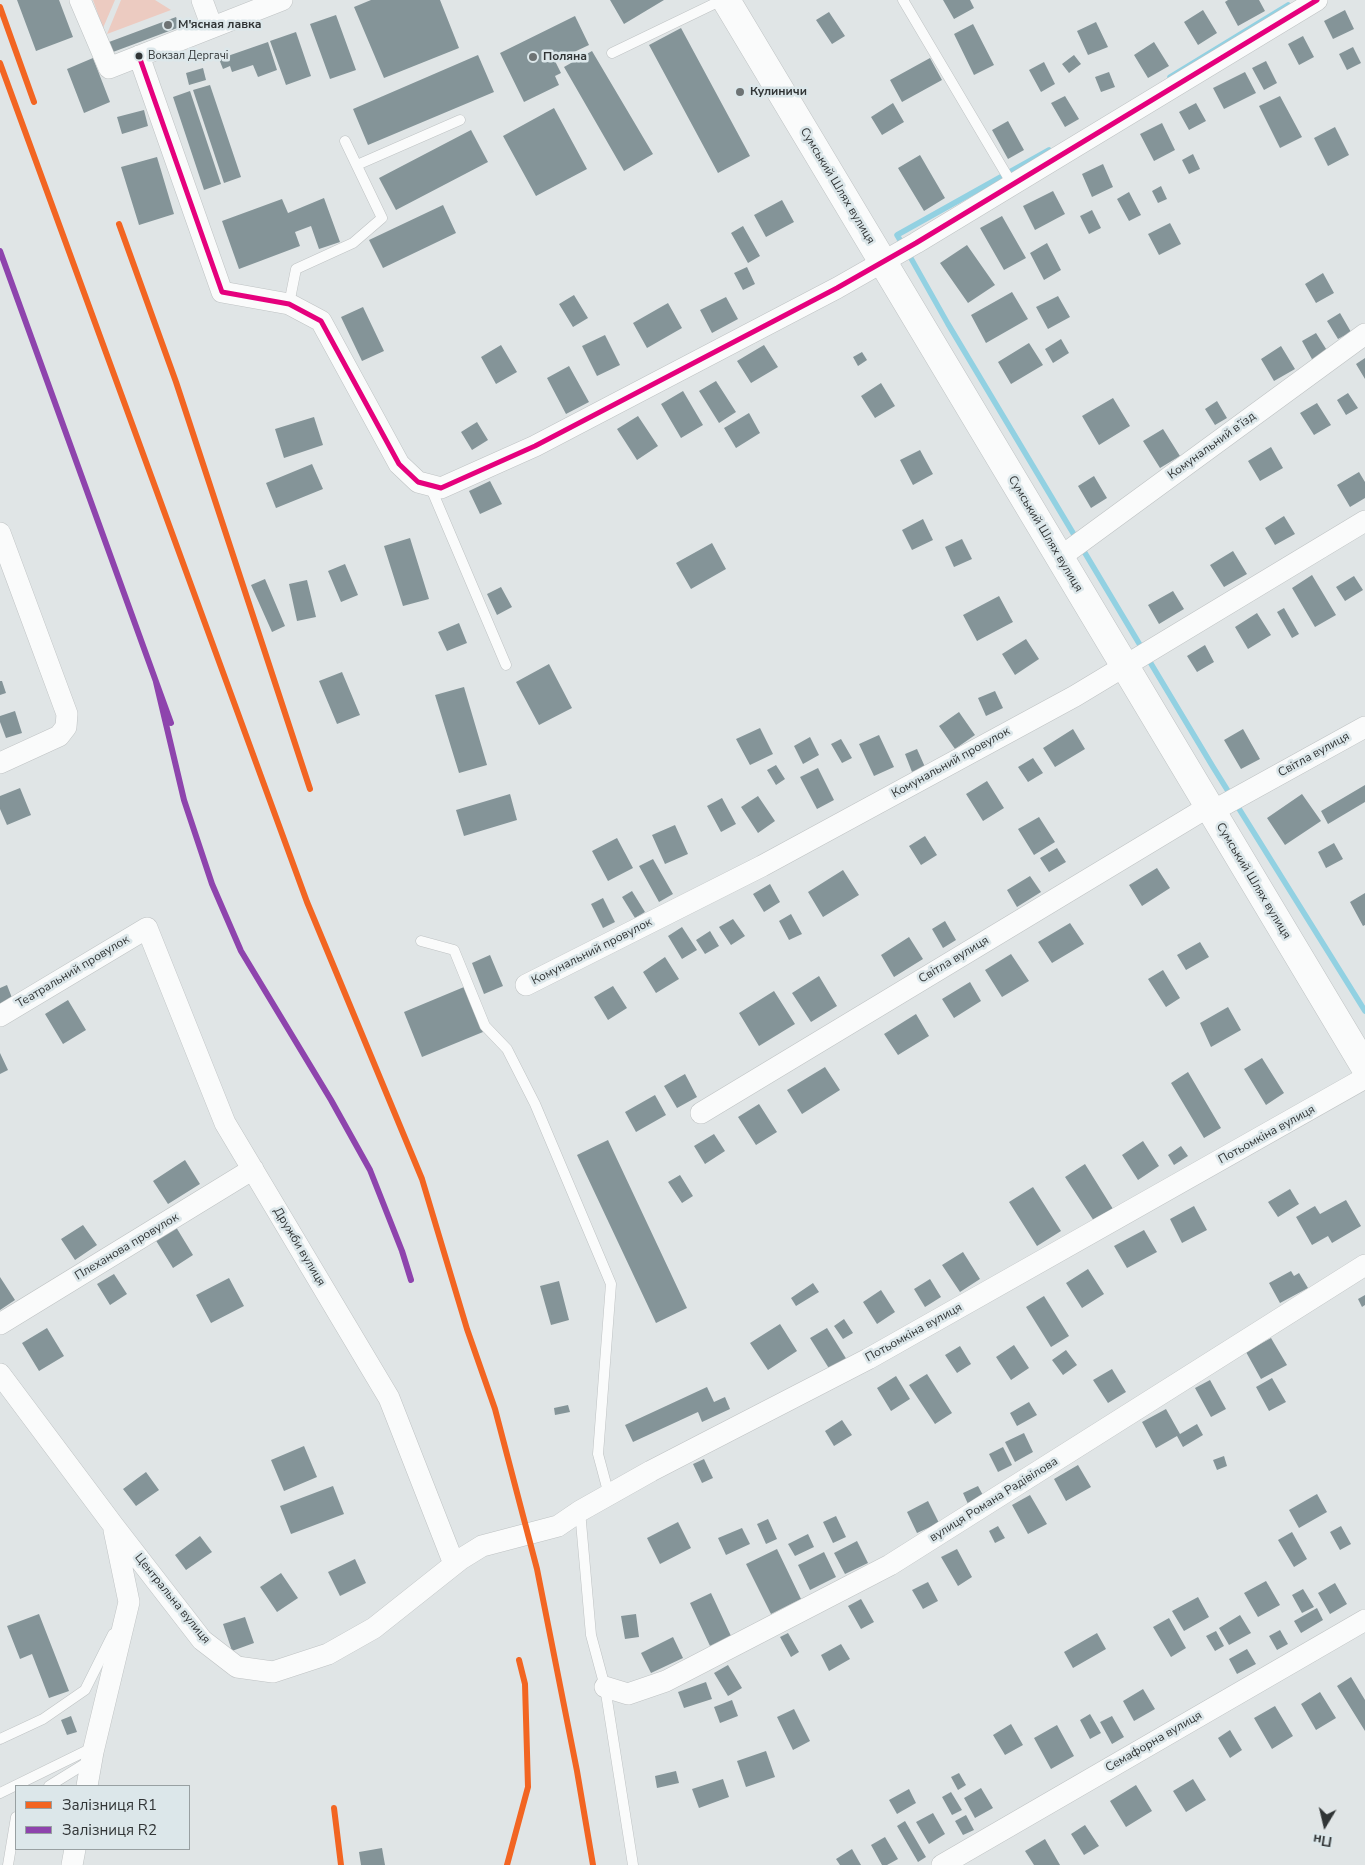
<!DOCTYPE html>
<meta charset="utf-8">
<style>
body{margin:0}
#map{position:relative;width:1365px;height:1865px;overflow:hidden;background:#e0e5e6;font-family:"Nunito Sans",sans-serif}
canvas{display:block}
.legend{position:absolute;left:15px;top:1785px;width:175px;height:65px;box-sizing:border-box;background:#dce7ea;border:1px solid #98a0a2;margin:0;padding:6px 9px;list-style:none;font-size:15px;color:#313536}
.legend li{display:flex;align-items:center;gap:10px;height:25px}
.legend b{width:25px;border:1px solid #98a0a2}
.north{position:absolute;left:1300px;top:1800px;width:50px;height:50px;-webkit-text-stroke:4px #dce7ea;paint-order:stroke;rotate:189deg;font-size:14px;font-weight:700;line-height:20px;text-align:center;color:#313536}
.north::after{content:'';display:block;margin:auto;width:18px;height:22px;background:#313536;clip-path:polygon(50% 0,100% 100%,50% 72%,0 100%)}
</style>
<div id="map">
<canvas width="1365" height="1865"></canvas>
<ul class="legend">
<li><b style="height:6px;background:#f26522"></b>Залізниця R1</li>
<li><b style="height:6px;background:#8e44ad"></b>Залізниця R2</li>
</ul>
<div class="north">Пн</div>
</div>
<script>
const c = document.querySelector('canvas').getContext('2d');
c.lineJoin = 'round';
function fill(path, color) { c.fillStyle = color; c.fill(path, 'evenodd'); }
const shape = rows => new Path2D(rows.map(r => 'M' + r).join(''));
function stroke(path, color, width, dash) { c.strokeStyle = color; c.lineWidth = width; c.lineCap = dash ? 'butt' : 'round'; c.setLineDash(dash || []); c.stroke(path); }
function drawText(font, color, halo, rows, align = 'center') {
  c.font = font + ' "Nunito Sans",sans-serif'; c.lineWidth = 5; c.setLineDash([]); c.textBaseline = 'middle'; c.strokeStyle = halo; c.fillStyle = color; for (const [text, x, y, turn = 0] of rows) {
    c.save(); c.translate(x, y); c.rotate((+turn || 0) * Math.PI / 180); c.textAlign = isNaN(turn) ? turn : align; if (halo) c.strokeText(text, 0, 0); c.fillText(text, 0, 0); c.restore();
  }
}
fill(shape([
 [93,0,115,0,103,28],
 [121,0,155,0,171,10,107,34]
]), '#eccbc1');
stroke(shape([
 [1170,77,1288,5],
 [903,245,897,235,1049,150],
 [908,253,948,324,1143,650],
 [1147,657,1213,767,1365,1011]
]), '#92d1e2', 5.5);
fill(shape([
 [17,0,59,0,73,37,36,51],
 [371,0,440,0,459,48,384,78,354,7],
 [610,0,664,0,624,24],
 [943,0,970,0,974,8,954,19],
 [1228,0,1259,0,1265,11,1238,26,1225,2],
 [1203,10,1217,33,1198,45,1184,22],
 [1345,10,1354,29,1333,39,1324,21],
 [829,12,845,36,832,44,816,20],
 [336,15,356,70,330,79,310,24],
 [575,16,589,45,555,61,561,73,555,76,559,85,524,102,500,53],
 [176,17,180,27,113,52,109,42],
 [1096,22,1108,47,1088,55,1077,31],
 [973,24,994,65,974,75,954,34],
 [681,28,750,156,718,173,649,45],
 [296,32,311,76,286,85,270,41],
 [1303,36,1314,57,1299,65,1288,44],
 [268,42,277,70,258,77,253,65,232,72,230,66,223,69,219,59],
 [1154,42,1169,66,1148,78,1134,55],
 [1353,47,1361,63,1347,70,1339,54],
 [592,51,653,154,624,171,564,67],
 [478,55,494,92,368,145,353,109],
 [1074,55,1081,64,1069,73,1062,64],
 [93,58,110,102,84,113,67,69],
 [930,58,942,80,902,102,890,80],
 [1266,61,1277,83,1264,90,1252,68],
 [1044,62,1055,84,1041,92,1029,70],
 [203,68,206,80,189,85,186,73],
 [1109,72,1115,87,1101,92,1095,77],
 [1245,72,1256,93,1224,109,1213,88],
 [210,85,241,177,224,183,193,90],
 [190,91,221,184,204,190,173,97],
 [1065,96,1079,119,1065,127,1051,103],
 [1280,96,1302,137,1280,148,1259,106],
 [893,103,904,122,882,135,871,117],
 [1196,103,1206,121,1189,130,1179,112],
 [554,108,587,169,536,196,503,136],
 [144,110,148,126,122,134,117,117],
 [1008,121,1024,150,1008,159,992,130],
 [1162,123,1175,150,1154,161,1140,134],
 [1335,127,1349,155,1328,166,1314,138],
 [471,130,488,162,396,210,379,178],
 [1193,154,1200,169,1189,174,1182,160],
 [920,155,945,198,924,211,898,168],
 [157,157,174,214,139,225,121,167],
 [1103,164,1113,187,1092,197,1082,174],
 [1161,186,1167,199,1158,203,1152,191],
 [1053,191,1065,214,1035,230,1023,206],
 [1129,192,1141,215,1129,221,1117,199],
 [324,198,340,242,319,249,311,226,295,232,300,246,239,269,222,221,282,199,288,213],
 [782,200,794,222,766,237,754,215],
 [443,205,456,233,383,268,369,240],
 [1092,210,1101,228,1089,234,1080,216],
 [1002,216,1026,258,1004,270,980,228],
 [1170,223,1181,244,1159,255,1148,234],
 [743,226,760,256,748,263,731,233],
 [1047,243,1061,270,1044,280,1030,253],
 [967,245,995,285,968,303,940,263],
 [747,267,755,284,743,290,734,273],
 [1323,273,1334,293,1316,303,1305,284],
 [1012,292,1028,319,986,343,971,315],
 [574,295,588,318,573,327,559,304],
 [1058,296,1070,317,1048,329,1036,307],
 [726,297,738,319,712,333,700,310],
 [668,303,682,328,647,348,633,323],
 [363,307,384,351,362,361,341,317],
 [1340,313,1351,332,1338,339,1327,321],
 [1316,333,1328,352,1313,361,1302,341],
 [605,335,620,365,597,376,582,346],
 [1061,339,1069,353,1053,363,1045,349],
 [1029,343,1043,365,1011,384,998,362],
 [501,345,517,372,496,384,481,357],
 [764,345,778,367,751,383,737,361],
 [1281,346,1295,369,1274,381,1261,359],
 [862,352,867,360,858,366,853,357],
 [1365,358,1365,379,1356,364],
 [569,366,589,402,566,414,547,378],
 [716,381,736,412,719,423,699,391],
 [881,383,895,406,875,418,861,396],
 [683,391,703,425,681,438,661,404],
 [1348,393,1358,408,1346,415,1337,400],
 [1113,398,1130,426,1099,445,1082,416],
 [1217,401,1227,418,1215,425,1205,409],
 [1317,403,1331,425,1314,435,1300,413],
 [749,413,760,433,736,448,724,428],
 [638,416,658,446,637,460,617,429],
 [314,417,323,445,284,458,275,429],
 [477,422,488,440,472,450,461,432],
 [1163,429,1180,456,1160,468,1143,441],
 [1271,447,1283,468,1260,481,1248,461],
 [920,450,933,474,913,485,900,460],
 [312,464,323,489,276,508,266,483],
 [1359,472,1365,482,1365,498,1350,507,1337,485],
 [1094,476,1107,498,1091,508,1078,486],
 [490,481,502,504,480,514,469,491],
 [1284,516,1295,534,1275,545,1265,528],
 [923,519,933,540,912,550,902,530],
 [410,538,429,599,403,606,384,546],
 [962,539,972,559,954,567,945,547],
 [712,543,726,569,691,589,676,563],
 [1233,551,1247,574,1224,587,1210,565],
 [345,564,358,595,341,602,328,571],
 [1312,575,1336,615,1315,627,1292,588],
 [1354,576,1363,590,1345,601,1336,587],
 [265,579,285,626,272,632,251,585],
 [307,580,316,617,297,621,289,584],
 [501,587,512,607,497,615,487,594],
 [1173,591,1184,609,1159,624,1148,605],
 [999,596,1013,622,977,641,963,615],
 [1284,608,1299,634,1292,638,1277,612],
 [1257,613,1271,635,1248,649,1235,627],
 [459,623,467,643,447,651,438,632],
 [1026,639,1039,659,1015,675,1002,654],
 [1205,645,1214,662,1197,672,1187,656],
 [549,664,572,708,539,725,516,682],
 [342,672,360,715,337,724,319,681],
 [0,681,2,681,6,693,0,695],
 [464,687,487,765,459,773,435,695],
 [995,691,1003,708,986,716,978,698],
 [15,711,22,733,6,738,0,722,0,716],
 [959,712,975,735,955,749,939,726],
 [760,728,773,754,750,765,736,739],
 [1073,729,1085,749,1055,767,1043,748],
 [1243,729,1260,759,1241,769,1224,740],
 [879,735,894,767,874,776,859,744],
 [810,737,819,755,803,764,794,746],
 [841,739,852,758,842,763,831,744],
 [917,749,925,767,912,772,905,754],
 [1033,758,1043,773,1028,782,1018,767],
 [776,765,785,779,776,785,767,770],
 [818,768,834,800,817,809,800,777],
 [987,781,1004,808,983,821,966,794],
 [1365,785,1365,802,1328,824,1321,811],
 [20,788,31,815,7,825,0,809,0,796],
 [510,794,517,820,464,836,456,810],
 [1302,794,1321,821,1285,845,1267,818],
 [758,796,775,821,758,833,741,807],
 [722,798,736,824,721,832,707,806],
 [1039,817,1055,842,1034,855,1018,829],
 [675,825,688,854,665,864,652,835],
 [925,836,937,855,921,865,909,846],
 [617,838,633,868,608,881,592,851],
 [1334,843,1343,859,1326,868,1318,852],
 [1057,848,1066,862,1049,872,1040,858],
 [653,859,673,894,659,902,639,866],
 [1157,868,1170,888,1142,906,1129,885],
 [843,870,859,895,823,917,808,892],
 [1030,876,1041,892,1017,907,1007,890],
 [770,884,780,902,764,912,753,894],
 [632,891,645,912,635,918,622,897],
 [1365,893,1365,925,1363,926,1350,902],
 [603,898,615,922,603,928,591,904],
 [791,914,802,934,789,940,779,921],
 [733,919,745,936,731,945,719,927],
 [945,921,956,940,943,948,932,929],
 [1070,923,1084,944,1052,963,1038,942],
 [682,927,697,950,682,959,668,936],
 [710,931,719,946,705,954,696,940],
 [909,937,923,959,894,977,881,955],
 [1200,942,1209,957,1186,970,1177,955],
 [1011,954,1029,981,1002,997,985,970],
 [490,955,503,986,484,994,472,963],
 [665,957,679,979,656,993,643,972],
 [1163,970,1180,998,1166,1007,1148,979],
 [819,976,837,1006,811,1022,792,993],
 [970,982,981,1001,954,1018,942,999],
 [7,985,14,1003,0,1009,0,988],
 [613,986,627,1008,608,1020,594,997],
 [464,987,483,1032,422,1057,404,1012],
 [774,991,795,1024,759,1046,739,1013],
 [68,1000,86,1030,63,1044,45,1014],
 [1228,1007,1241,1030,1211,1047,1200,1023],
 [916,1014,929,1036,898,1055,884,1034],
 [0,1053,8,1070,0,1074],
 [1262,1058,1284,1093,1266,1105,1244,1069],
 [825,1067,840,1090,802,1114,787,1090],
 [1188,1072,1221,1128,1204,1138,1171,1083],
 [685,1074,697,1097,677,1108,664,1086],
 [655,1095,666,1115,636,1132,625,1112],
 [759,1104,777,1132,756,1145,738,1117],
 [714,1134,725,1151,705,1164,694,1146],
 [608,1140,687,1308,656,1323,577,1155],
 [1143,1141,1159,1166,1138,1180,1122,1155],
 [1181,1146,1188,1156,1174,1165,1168,1155],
 [185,1160,200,1184,168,1204,153,1181],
 [1085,1164,1113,1209,1094,1221,1065,1177],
 [680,1175,693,1196,682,1203,668,1182],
 [1033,1187,1061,1231,1037,1246,1009,1202],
 [1290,1189,1299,1204,1278,1217,1268,1202],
 [1346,1200,1361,1226,1332,1243,1328,1236,1312,1245,1296,1217,1315,1206,1320,1214],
 [1194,1206,1207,1230,1182,1243,1170,1219],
 [83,1225,97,1245,75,1260,61,1239],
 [176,1227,193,1255,173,1268,155,1239],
 [1144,1230,1157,1252,1127,1268,1114,1246],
 [963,1252,980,1279,960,1292,942,1265],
 [1088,1269,1104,1294,1082,1308,1066,1283],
 [1291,1271,1294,1276,1299,1273,1308,1288,1280,1303,1269,1283],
 [114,1274,127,1294,110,1305,97,1284],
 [0,1277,15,1300,0,1310],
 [229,1278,244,1306,211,1323,196,1295],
 [930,1279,941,1297,925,1307,914,1289],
 [559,1281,569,1320,551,1325,540,1286],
 [813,1283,819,1292,796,1306,791,1298],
 [881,1290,895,1312,877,1324,863,1302],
 [1365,1295,1365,1305,1362,1307,1358,1299],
 [1044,1296,1069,1336,1051,1347,1026,1307],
 [844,1319,853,1333,843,1339,834,1326],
 [780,1324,797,1351,768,1370,750,1343],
 [47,1328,64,1356,39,1371,22,1343],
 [827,1328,847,1360,830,1370,810,1338],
 [1271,1338,1287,1365,1261,1379,1246,1352],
 [1014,1345,1029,1368,1011,1380,996,1357],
 [960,1346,971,1364,957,1373,945,1355],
 [1066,1350,1077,1365,1063,1375,1052,1360],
 [1112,1369,1126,1392,1108,1403,1093,1380],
 [927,1374,952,1413,935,1424,909,1385],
 [896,1376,910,1399,891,1411,877,1388],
 [1272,1378,1286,1402,1269,1411,1256,1387],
 [1210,1380,1226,1409,1211,1417,1195,1388],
 [707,1387,714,1402,725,1397,730,1409,702,1422,698,1412,633,1442,625,1425],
 [1029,1402,1037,1415,1017,1426,1010,1413],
 [568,1405,570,1412,555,1415,554,1408],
 [1166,1409,1180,1434,1197,1424,1203,1435,1183,1447,1177,1436,1156,1448,1142,1422],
 [842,1420,852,1435,834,1446,825,1431],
 [1024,1433,1033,1452,1015,1462,1005,1442],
 [304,1446,317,1477,284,1491,271,1460],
 [1003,1447,1012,1465,998,1472,989,1454],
 [1224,1456,1227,1466,1217,1470,1213,1460],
 [704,1459,713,1478,702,1483,693,1464],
 [1078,1465,1091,1487,1066,1501,1054,1479],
 [146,1472,159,1490,136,1506,123,1489],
 [333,1486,344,1514,291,1534,280,1506],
 [978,1486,984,1497,968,1504,963,1493],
 [1317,1494,1327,1512,1299,1528,1289,1510],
 [1030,1495,1047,1524,1028,1534,1012,1505],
 [928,1501,939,1523,917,1533,907,1512],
 [836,1516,846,1537,833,1543,823,1522],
 [768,1519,777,1539,766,1544,757,1524],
 [678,1522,691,1548,660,1564,647,1538],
 [998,1526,1005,1538,995,1543,989,1531],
 [1341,1526,1351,1544,1340,1550,1330,1532],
 [742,1528,750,1544,726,1555,718,1538],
 [1292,1532,1307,1559,1294,1567,1278,1540],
 [808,1534,814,1547,795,1556,788,1544],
 [200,1536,212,1552,186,1570,175,1555],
 [857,1541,868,1563,845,1574,834,1553],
 [777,1549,801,1599,771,1614,746,1564],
 [957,1549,972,1577,958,1586,941,1557],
 [824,1552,836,1577,810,1590,798,1565],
 [355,1559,366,1583,340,1596,328,1572],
 [281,1573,298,1598,277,1612,260,1587],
 [1266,1581,1280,1605,1258,1617,1244,1593],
 [928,1582,938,1601,923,1609,912,1590],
 [1335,1583,1347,1604,1330,1614,1318,1593],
 [1303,1589,1314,1607,1302,1613,1292,1595],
 [711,1593,731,1636,710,1646,690,1603],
 [1198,1597,1209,1617,1184,1631,1172,1611],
 [861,1599,874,1622,861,1629,848,1606],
 [1317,1608,1323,1620,1301,1633,1294,1621],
 [39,1614,69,1691,49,1698,32,1654,20,1659,7,1626],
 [636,1614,639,1637,625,1639,621,1616],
 [1240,1615,1251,1633,1229,1645,1219,1628],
 [245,1617,254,1643,232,1651,223,1624],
 [1169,1618,1186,1648,1171,1657,1153,1627],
 [1280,1630,1288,1644,1277,1650,1269,1636],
 [1216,1631,1224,1646,1215,1651,1206,1636],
 [788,1633,799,1652,791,1657,780,1637],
 [1097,1633,1106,1649,1073,1668,1064,1652],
 [673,1637,683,1658,651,1673,641,1653],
 [841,1644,850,1659,829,1671,821,1655],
 [1247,1649,1256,1664,1237,1674,1229,1659],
 [728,1665,742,1688,728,1696,714,1673],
 [1351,1677,1365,1700,1365,1731,1337,1686],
 [706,1682,712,1699,684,1708,678,1692],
 [1143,1689,1155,1709,1134,1721,1123,1701],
 [1320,1692,1336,1718,1316,1730,1301,1704],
 [732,1700,738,1716,720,1723,714,1707],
 [1275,1706,1293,1736,1272,1749,1254,1718],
 [794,1709,810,1741,793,1750,777,1717],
 [1090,1714,1101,1733,1090,1739,1080,1720],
 [71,1716,77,1732,67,1735,61,1720],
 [1112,1716,1124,1737,1112,1744,1100,1722],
 [1011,1724,1023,1745,1005,1755,993,1735],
 [1057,1725,1074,1756,1051,1769,1034,1738],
 [1230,1730,1242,1750,1230,1758,1218,1738],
 [766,1751,775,1777,746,1787,737,1761],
 [676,1771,679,1783,657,1788,655,1776],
 [959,1773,966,1785,958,1790,951,1777],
 [723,1779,729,1797,699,1808,692,1789],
 [1193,1779,1206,1800,1186,1812,1173,1791],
 [1136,1785,1152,1811,1126,1827,1110,1801],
 [981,1788,993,1808,975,1818,964,1798],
 [909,1789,916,1803,897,1814,889,1800],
 [951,1792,962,1810,952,1815,942,1797],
 [933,1813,945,1834,929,1844,916,1822],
 [966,1815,974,1830,963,1835,955,1821],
 [905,1821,926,1857,918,1862,897,1826],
 [1085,1825,1099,1846,1084,1855,1071,1834],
 [885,1837,898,1859,887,1865,882,1865,871,1845],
 [1045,1839,1060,1865,1034,1865,1025,1851],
 [382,1848,385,1865,361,1865,359,1852],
 [852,1849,861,1865,840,1865,836,1859]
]), '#849498');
const service = shape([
 [903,0,1012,184],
 [612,53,722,0],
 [357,165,460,120],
 [289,304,296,269,353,243,382,218,345,141],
 [430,486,506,665],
 [421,941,454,950,485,1026,507,1049,535,1104,611,1284,598,1454,609,1495],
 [580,1511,591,1635,605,1687,633,1865],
 [0,1739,43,1719,85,1690,113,1634],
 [49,1786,91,1760],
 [0,1793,94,1747],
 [8,1865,16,1817]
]);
const minor = shape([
 [80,0,109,68,282,0],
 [202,0,212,27],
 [139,56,222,292,289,304,321,321,399,464,418,482,441,488,535,446,837,288,916,243,1317,0],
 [0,533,67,714,66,727,59,736,0,763],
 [1059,558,1365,334],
 [1211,812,1365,727],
 [526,985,762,866,1075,696,1365,521],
 [0,1016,147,928,225,1123,389,1398,454,1564],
 [701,1113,1208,807],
 [0,1324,253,1169],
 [0,1374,113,1525,202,1640,237,1667,273,1672,328,1654,374,1628,461,1559,482,1546,558,1526,580,1511,651,1471,868,1359,1365,1078],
 [605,1687,628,1694,666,1681,890,1565,1365,1265],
 [87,1786,93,1752,129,1602,114,1530],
 [72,1865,75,1849],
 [942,1865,1365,1620]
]);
const secondary = shape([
 [726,0,1365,1067]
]);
stroke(service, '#bec2c3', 11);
stroke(minor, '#bec2c3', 22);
stroke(secondary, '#bec2c3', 29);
stroke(service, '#fafbfb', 10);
stroke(minor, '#fafbfb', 21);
stroke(secondary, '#fafbfb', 28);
stroke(shape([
 [139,56,222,292,289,304,321,321,399,464,418,482,441,488,535,446,837,288,916,243,1317,0]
]), '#e5007d', 5);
stroke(shape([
 [0,7,34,102],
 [0,63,307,902,422,1179,467,1329,495,1409,537,1569,577,1771,593,1865],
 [119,224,176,382,310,789],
 [334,1808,341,1865],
 [507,1865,528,1787,525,1684,519,1660]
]), '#f26522', 6);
stroke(shape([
 [0,251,171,723],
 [156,682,184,800,212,884,241,951,331,1100,370,1170,402,1251,411,1280]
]), '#8e44ad', 6);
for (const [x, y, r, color] of [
 [168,25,5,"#6e7374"],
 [139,56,4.5,"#313536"],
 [533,57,5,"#6e7374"],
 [740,92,5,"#6e7374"]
]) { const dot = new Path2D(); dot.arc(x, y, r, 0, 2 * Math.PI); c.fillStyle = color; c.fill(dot); stroke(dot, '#dce7ea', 2); }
drawText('11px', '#313536', '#dce7ea', [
 ["Вокзал Дергачі",148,56]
], 'left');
drawText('bold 12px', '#313536', '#dce7ea', [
 ["М'ясная лавка",178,25],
 ["Поляна",543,57],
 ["Кулиничи",750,92]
], 'left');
drawText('12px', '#313536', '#dce7ea', [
 ["Сумський Шлях вулиця",837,186,59],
 ["Комунальний в’їзд",1212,446,-36],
 ["Сумський Шлях вулиця",1045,534,59],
 ["Світла вулиця",1314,755,-29],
 ["Комунальний провулок",951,763,-29],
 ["Сумський Шлях вулиця",1253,881,59],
 ["Комунальний провулок",592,952,-27],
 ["Світла вулиця",954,960,-31],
 ["Театральний провулок",73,972,-31],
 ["Потьомкіна вулиця",1267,1135,-29],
 ["Плеханова провулок",127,1247,-31],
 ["Дружби вулиця",299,1247,59],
 ["Потьомкіна вулиця",914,1333,-29],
 ["вулиця Романа Радівілова",994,1500,-32],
 ["Центральна вулиця",172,1599,51],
 ["Семафорна вулиця",1154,1742,-30]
]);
</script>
